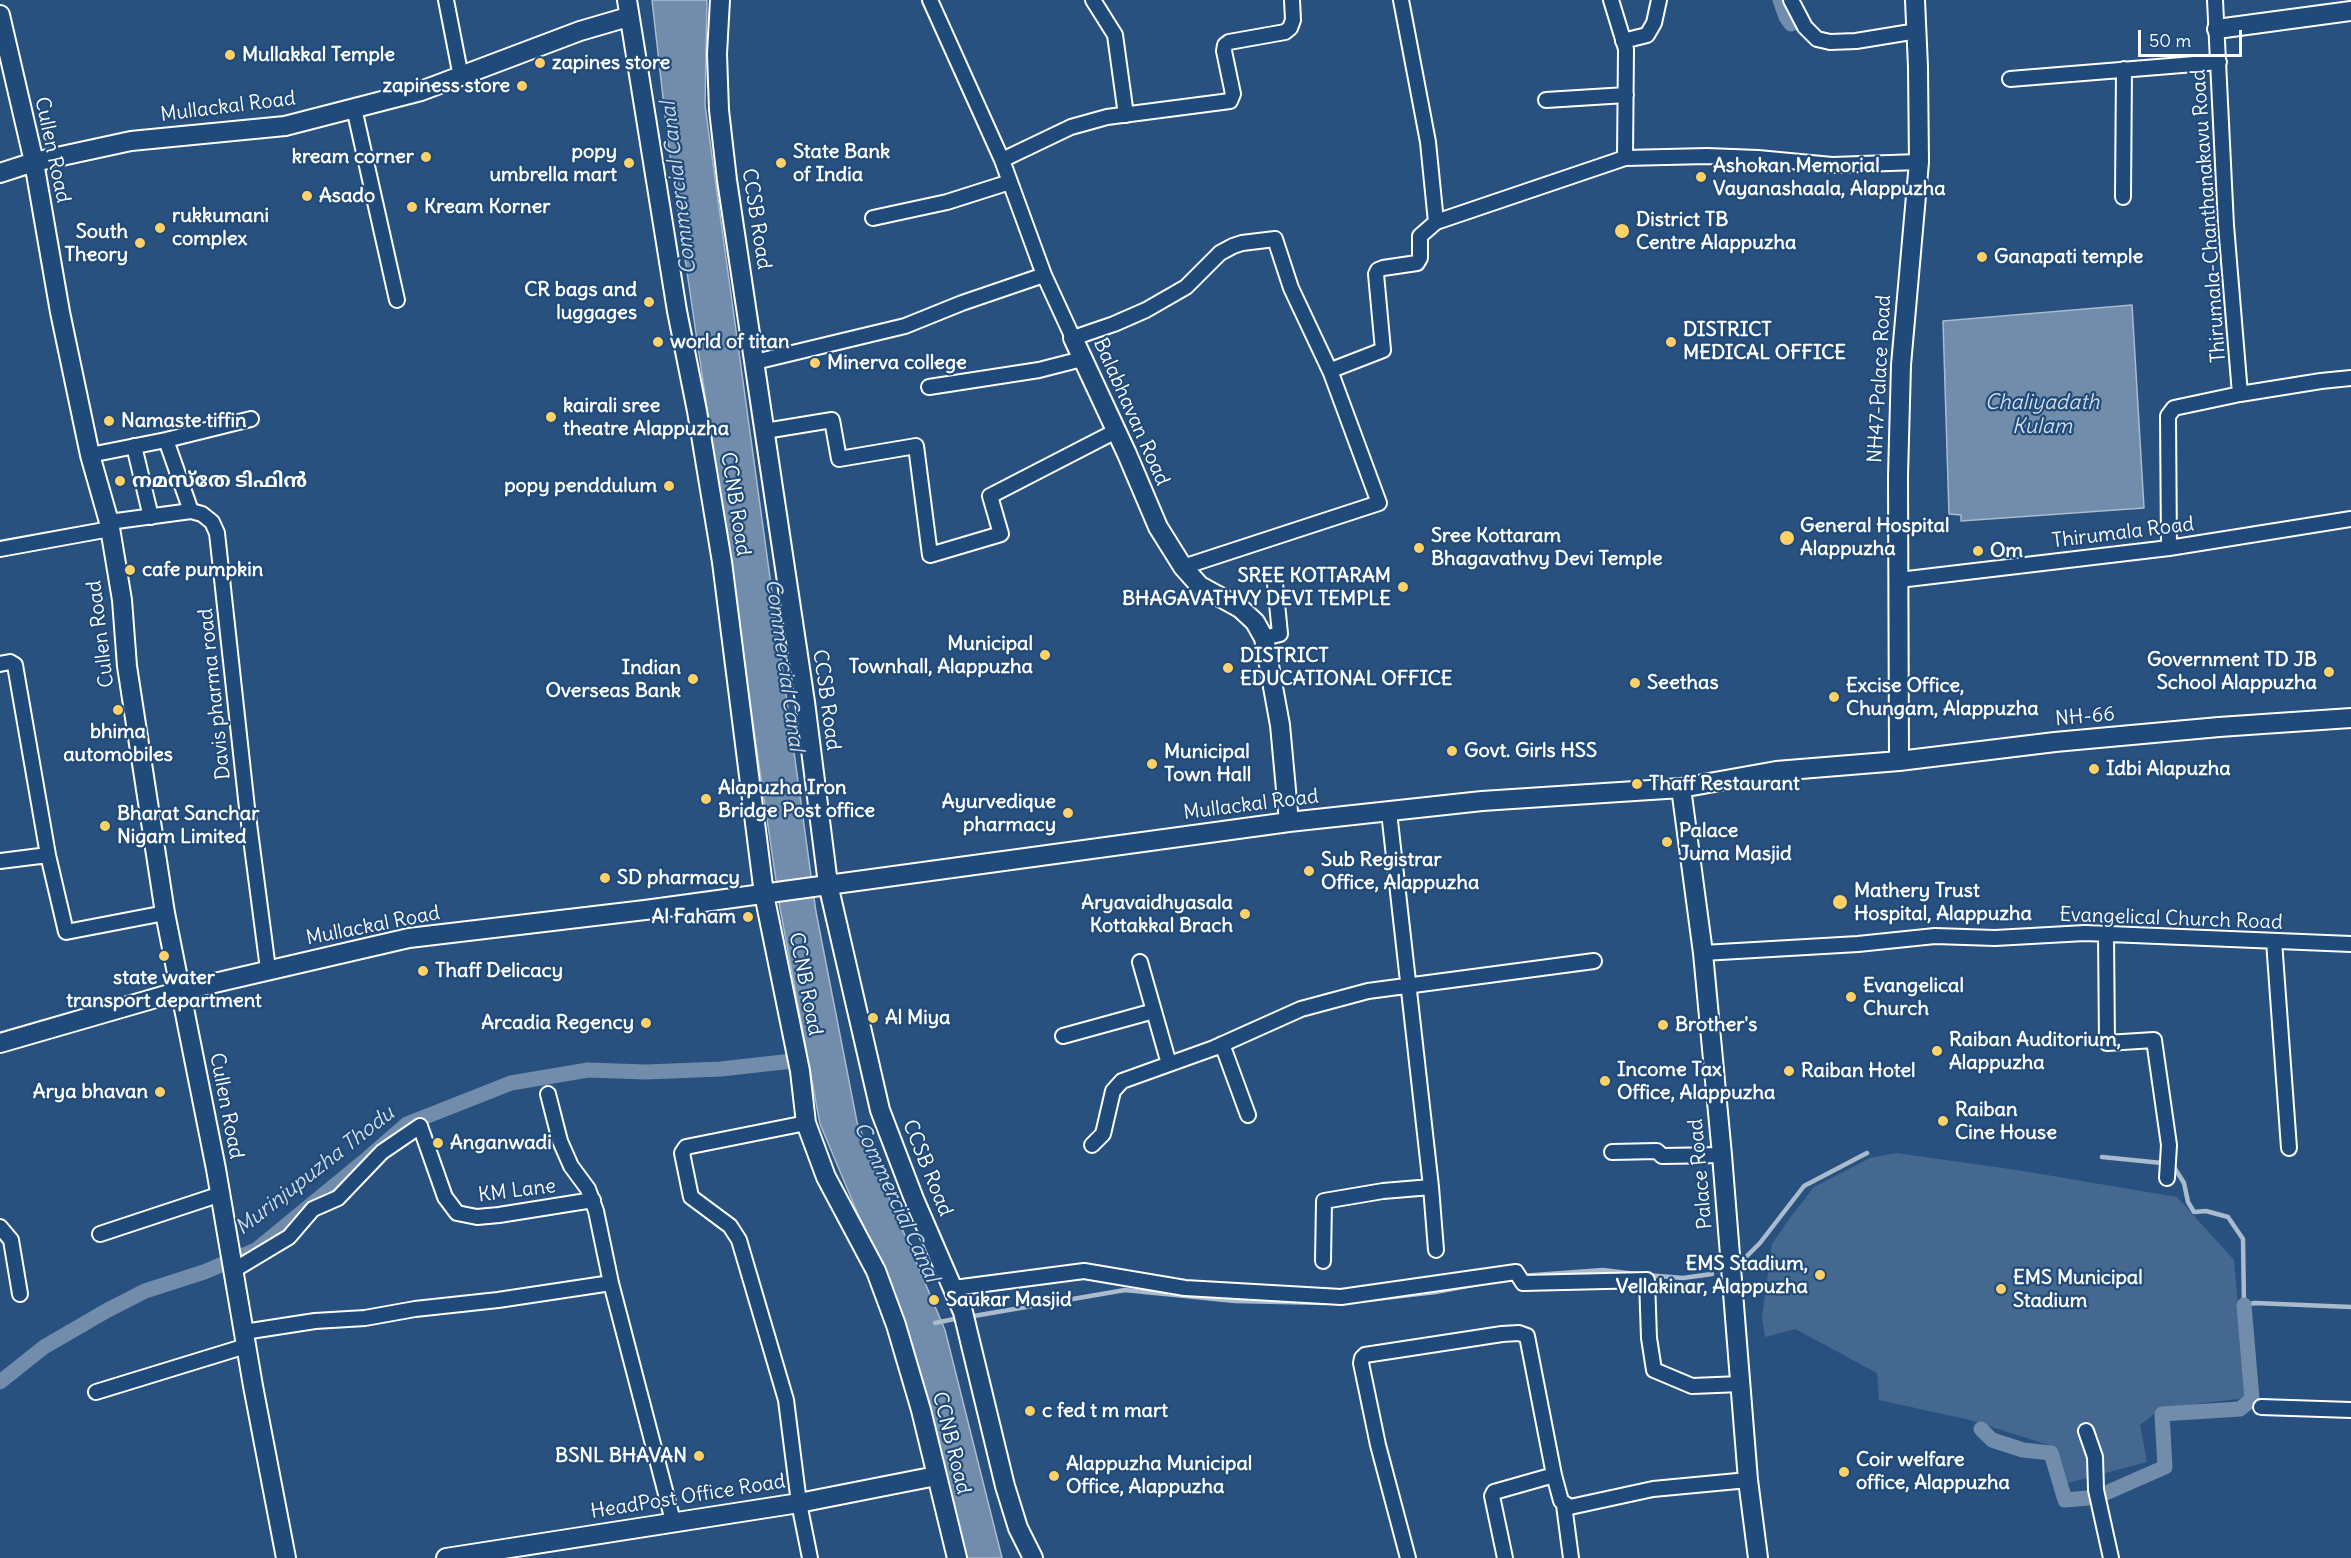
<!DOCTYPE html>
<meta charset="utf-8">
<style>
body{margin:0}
#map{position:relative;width:2351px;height:1558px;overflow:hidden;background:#28517f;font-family:Delius,sans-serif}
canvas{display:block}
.scale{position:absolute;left:2138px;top:30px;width:104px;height:27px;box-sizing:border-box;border:3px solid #fff;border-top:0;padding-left:8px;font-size:18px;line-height:21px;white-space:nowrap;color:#fff;-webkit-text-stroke:4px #1f4a7a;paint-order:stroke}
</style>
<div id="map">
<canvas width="2351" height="1558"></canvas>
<div class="scale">50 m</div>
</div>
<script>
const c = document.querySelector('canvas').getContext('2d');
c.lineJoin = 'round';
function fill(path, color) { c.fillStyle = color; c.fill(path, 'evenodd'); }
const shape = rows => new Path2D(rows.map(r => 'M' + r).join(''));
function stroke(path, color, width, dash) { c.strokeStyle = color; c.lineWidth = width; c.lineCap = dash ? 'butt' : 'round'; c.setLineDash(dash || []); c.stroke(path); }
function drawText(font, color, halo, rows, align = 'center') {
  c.font = font + ' Delius,"Noto Sans Malayalam",sans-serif'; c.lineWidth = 4.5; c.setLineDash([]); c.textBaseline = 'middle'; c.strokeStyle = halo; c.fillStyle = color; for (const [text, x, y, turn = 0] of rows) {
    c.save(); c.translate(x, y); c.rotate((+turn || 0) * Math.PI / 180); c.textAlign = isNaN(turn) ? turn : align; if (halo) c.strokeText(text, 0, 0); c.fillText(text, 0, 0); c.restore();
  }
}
fill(shape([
 [1896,1153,2017,1170,2177,1197,2234,1260,2246,1398,2162,1408,2140,1425,2147,1462,2068,1483,2055,1447,1970,1420,1879,1400,1877,1373,1795,1329,1765,1337,1762,1318,1772,1244,1787,1222,1814,1187,1870,1158]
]), '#446890');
const water = shape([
 [652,0,707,0,705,105,816,912,857,1122,945,1330,1002,1558,967,1558,948,1480,902,1319,820,1124,780,908,668,142,652,0],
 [2132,305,2144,508,1961,521,1961,515,1949,514,1943,321,2132,305]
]);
fill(water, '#718dab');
stroke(water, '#aabbcd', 1.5);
stroke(shape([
 [2102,1157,2172,1164,2184,1183,2188,1202,2194,1212,2206,1211,2228,1217,2243,1239,2244,1305,2255,1303,2351,1307],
 [1745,1258,1760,1243,1804,1186,1867,1153],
 [1646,1275,1683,1278,1712,1274],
 [1521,1276,1603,1270,1635,1274],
 [1367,1300,1436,1292,1483,1283],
 [968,1317,1125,1290,1235,1301,1325,1303],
 [935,1323,959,1318]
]), '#aabbcd', 4.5);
stroke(shape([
 [1780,0,1786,17,1791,24],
 [0,1382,44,1347,106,1311,145,1291,204,1272,256,1250,368,1158,407,1124,511,1083,588,1070,646,1072,721,1069,810,1059],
 [1981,1429,1992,1440,2023,1450,2051,1453,2065,1500,2088,1498],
 [2106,1493,2165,1467,2162,1414,2240,1409,2252,1399,2244,1305]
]), '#718dab', 15);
const minor = shape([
 [446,0,461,77],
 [930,0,1002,160,1044,275,1073,338,1114,324,1146,310,1186,287,1220,253,1233,246,1242,243,1275,239,1291,288,1331,373],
 [1093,0,1115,35,1126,115],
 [1401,0,1428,142,1436,222,1625,158,1707,156,1758,158,1832,165,1919,162],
 [1611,0,1626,49,1625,158],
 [1791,0,1805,27,1817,39,1830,42,1856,41,1917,31],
 [2215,0,2226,225,2240,394],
 [1623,41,1647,35,1654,23,1659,0],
 [2010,79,2219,62],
 [1546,100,1626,95],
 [354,108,397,300],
 [1002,160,1071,127,1107,117,1230,101,1233,94,1224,51,1225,45,1229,42,1285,32,1290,28,1293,20,1292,0],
 [2123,197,2124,69],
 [873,218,947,202,1010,182],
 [755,362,905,326,962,303,1044,275],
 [929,387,1039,370,1082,359],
 [765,431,832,420,839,459,916,446,930,555,1001,534,990,496,1116,431],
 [166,440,251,419],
 [134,446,151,517],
 [90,455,166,440,191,511],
 [109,522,191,511,202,514,212,522,217,533,247,808,268,969],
 [2169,548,2168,416,2174,408,2240,394,2321,381,2351,378],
 [0,549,110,529],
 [1183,567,1379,503,1331,373,1334,369,1383,350,1376,274,1378,270,1383,268,1417,263,1420,258,1420,236,1436,222],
 [1899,580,2169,548,2351,519],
 [1264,638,1280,634,1275,583],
 [0,664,10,662,15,665,48,855],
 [1389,812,1431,1187,1436,1250],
 [0,861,48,855,66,932,165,913],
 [2106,934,2107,1043,2154,1040,2169,1145,2167,1178],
 [2274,941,2289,1148],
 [1703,953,1858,944,1935,936,1995,938,2085,933,2351,944],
 [1140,962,1169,1064],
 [1063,1036,1154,1011],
 [1222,1044,1248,1115],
 [548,1094,560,1141,571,1166,588,1189,596,1211,611,1283,673,1521],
 [806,1123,686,1147,682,1153,691,1197,730,1226,739,1240,786,1400,799,1503,810,1558],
 [1092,1145,1103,1134,1113,1091,1122,1081,1214,1048,1301,1009,1368,991,1594,961],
 [1612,1152,1657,1151,1662,1156,1722,1155],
 [0,1227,11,1240,20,1294],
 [100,1234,221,1194],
 [1323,1261,1324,1201,1383,1191,1431,1187],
 [234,1270,289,1237,313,1209,338,1198,382,1152,420,1126,445,1197,457,1213,477,1217,499,1215,593,1200],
 [954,1288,1084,1271,1185,1288,1341,1297,1516,1272,1523,1283,1647,1280,1649,1338,1654,1370,1692,1386,1741,1384],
 [244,1332,315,1321,365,1318,415,1309,498,1300,611,1283],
 [96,1392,246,1346],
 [2261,1407,2351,1410],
 [2086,1431,2095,1457,2096,1490,2111,1558],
 [1564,1505,1571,1558],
 [1408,1558,1378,1445,1361,1363,1362,1358,1365,1355,1502,1334,1519,1333,1527,1336,1554,1475,1561,1501,1570,1507,1653,1489,1748,1480],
 [1505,1558,1492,1496,1494,1492,1554,1475]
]);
const major = shape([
 [627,0,677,311,697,411,722,562,764,894,800,1071,806,1123,826,1177,876,1271,896,1325,921,1410,957,1558],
 [720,0,717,54,719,110,727,180,805,702,828,884,880,1110,914,1199,963,1312,1005,1486,1018,1528,1033,1558],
 [0,15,34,162,60,312,90,455,109,522,122,600,127,666,165,913,216,1169,253,1386,286,1558],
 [2217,29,2351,11],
 [0,173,34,162,131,141,285,126,421,91,580,31,628,17],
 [1073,338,1127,454,1158,527,1183,567,1200,586,1240,608,1255,622,1264,638,1280,725,1289,822],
 [1899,761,1898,476,1901,365,1919,162,1918,67,1915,0],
 [1681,788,1703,953,1722,1155,1748,1480,1758,1558],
 [0,1043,180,991,409,938,645,910,1289,822,1482,801,1681,788,1776,771,1899,761,2055,742,2219,727,2351,718],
 [446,1558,799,1503,936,1476]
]);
stroke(minor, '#fff', 18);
stroke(major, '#fff', 22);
stroke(minor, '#1f4a7a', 14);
stroke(major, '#1f4a7a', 18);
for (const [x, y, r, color] of [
 [230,55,6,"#ffd166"],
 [540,63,6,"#ffd166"],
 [522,86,6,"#ffd166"],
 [426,157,6,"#ffd166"],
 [629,163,6,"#ffd166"],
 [781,163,6,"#ffd166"],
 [1701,177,6,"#ffd166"],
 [307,196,6,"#ffd166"],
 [412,207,6,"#ffd166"],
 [160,228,6,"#ffd166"],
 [1622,231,8,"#ffd166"],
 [140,243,6,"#ffd166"],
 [1982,257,6,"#ffd166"],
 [649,302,6,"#ffd166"],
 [658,342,6,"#ffd166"],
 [1671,342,6,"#ffd166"],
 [815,363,6,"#ffd166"],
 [551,417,6,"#ffd166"],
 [109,421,6,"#ffd166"],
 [120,481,6,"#ffd166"],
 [669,486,6,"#ffd166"],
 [1787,538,8,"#ffd166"],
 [1419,548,6,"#ffd166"],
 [1978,551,6,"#ffd166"],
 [130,570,6,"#ffd166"],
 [1403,587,6,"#ffd166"],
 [1045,655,6,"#ffd166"],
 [1228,668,6,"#ffd166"],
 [2329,672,6,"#ffd166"],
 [693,679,6,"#ffd166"],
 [1635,683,6,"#ffd166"],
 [1834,697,6,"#ffd166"],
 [118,710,6,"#ffd166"],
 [1452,751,6,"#ffd166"],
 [1152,764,6,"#ffd166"],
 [2094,769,6,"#ffd166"],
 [1637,784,6,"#ffd166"],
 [706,799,6,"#ffd166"],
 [1068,813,6,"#ffd166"],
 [105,826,6,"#ffd166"],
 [1667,842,6,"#ffd166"],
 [1309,871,6,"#ffd166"],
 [605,878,6,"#ffd166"],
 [1840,902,8,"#ffd166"],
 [1245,914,6,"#ffd166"],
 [748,917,6,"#ffd166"],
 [164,956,6,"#ffd166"],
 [423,971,6,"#ffd166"],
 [1851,997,6,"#ffd166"],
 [873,1018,6,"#ffd166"],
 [646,1023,6,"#ffd166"],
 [1663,1025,6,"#ffd166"],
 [1937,1051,6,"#ffd166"],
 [1789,1071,6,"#ffd166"],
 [1605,1081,6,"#ffd166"],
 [160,1092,6,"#ffd166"],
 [1943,1121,6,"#ffd166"],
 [438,1143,6,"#ffd166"],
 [1820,1275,6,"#ffd166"],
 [2001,1289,6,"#ffd166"],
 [934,1300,6,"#ffd166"],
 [1030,1411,6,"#ffd166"],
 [699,1456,6,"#ffd166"],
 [1844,1472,6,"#ffd166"],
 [1054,1476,6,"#ffd166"]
]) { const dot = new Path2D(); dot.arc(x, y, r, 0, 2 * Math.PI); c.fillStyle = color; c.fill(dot); stroke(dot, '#1f4a7a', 2); }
drawText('bold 20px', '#fff', '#1f4a7a', [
 ["Mullakkal Temple",242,55],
 ["zapines store",552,63],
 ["zapiness store",510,86,"right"],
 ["popy",617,152,"right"],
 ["umbrella mart",617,175,"right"],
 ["State Bank",793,152],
 ["of India",793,175],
 ["kream corner",414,157,"right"],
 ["Ashokan Memorial",1713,166],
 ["Vayanashaala, Alappuzha",1713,189],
 ["Asado",319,196],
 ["Kream Korner",424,207],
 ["rukkumani",172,216],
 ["complex",172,239],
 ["District TB",1636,220],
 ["Centre Alappuzha",1636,243],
 ["South",128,232,"right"],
 ["Theory",128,255,"right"],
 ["Ganapati temple",1994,257],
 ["CR bags and",637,290,"right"],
 ["luggages",637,313,"right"],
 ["DISTRICT",1683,330],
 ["MEDICAL OFFICE",1683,353],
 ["world of titan",670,342],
 ["Minerva college",827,363],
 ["kairali sree",563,406],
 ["theatre Alappuzha",563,429],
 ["Namaste tiffin",121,421],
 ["നമസ്തേ ടിഫിൻ",132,481],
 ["popy penddulum",657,486,"right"],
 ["General Hospital",1800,526],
 ["Alappuzha",1800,549],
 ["Sree Kottaram",1431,536],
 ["Bhagavathvy Devi Temple",1431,559],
 ["Om",1990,551],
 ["cafe pumpkin",142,570],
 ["SREE KOTTARAM",1391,576,"right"],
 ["BHAGAVATHVY DEVI TEMPLE",1391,599,"right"],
 ["Municipal",1033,644,"right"],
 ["Townhall, Alappuzha",1033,667,"right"],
 ["DISTRICT",1240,656],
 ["EDUCATIONAL OFFICE",1240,679],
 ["Government TD JB",2317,660,"right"],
 ["School Alappuzha",2317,683,"right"],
 ["Indian",681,668,"right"],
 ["Overseas Bank",681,691,"right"],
 ["Seethas",1647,683],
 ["Excise Office,",1846,686],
 ["Chungam, Alappuzha",1846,709],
 ["bhima",118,732,"center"],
 ["automobiles",118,755,"center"],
 ["Govt. Girls HSS",1464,751],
 ["Municipal",1164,752],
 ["Town Hall",1164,775],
 ["Idbi Alapuzha",2106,769],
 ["Thaff Restaurant",1649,784],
 ["Alapuzha Iron",718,788],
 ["Bridge Post office",718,811],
 ["Ayurvedique",1056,802,"right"],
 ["pharmacy",1056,825,"right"],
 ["Bharat Sanchar",117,814],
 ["Nigam Limited",117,837],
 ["Palace",1679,831],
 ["Juma Masjid",1679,854],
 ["Sub Registrar",1321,860],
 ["Office, Alappuzha",1321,883],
 ["SD pharmacy",617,878],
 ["Mathery Trust",1854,891],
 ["Hospital, Alappuzha",1854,914],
 ["Aryavaidhyasala",1233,903,"right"],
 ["Kottakkal Brach",1233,926,"right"],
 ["Al Faham",736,917,"right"],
 ["Thaff Delicacy",435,971],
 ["state water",164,978,"center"],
 ["transport department",164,1001,"center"],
 ["Evangelical",1863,986],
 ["Church",1863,1009],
 ["Al Miya",885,1018],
 ["Arcadia Regency",634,1023,"right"],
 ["Brother's",1675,1025],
 ["Raiban Auditorium,",1949,1040],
 ["Alappuzha",1949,1063],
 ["Income Tax",1617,1070],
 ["Office, Alappuzha",1617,1093],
 ["Raiban Hotel",1801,1071],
 ["Arya bhavan",148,1092,"right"],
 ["Raiban",1955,1110],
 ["Cine House",1955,1133],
 ["Anganwadi",450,1143],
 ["EMS Stadium,",1808,1264,"right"],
 ["Vellakinar, Alappuzha",1808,1287,"right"],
 ["EMS Municipal",2013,1278],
 ["Stadium",2013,1301],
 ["Saukar Masjid",946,1300],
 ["c fed t m mart",1042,1411],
 ["BSNL BHAVAN",687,1456,"right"],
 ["Coir welfare",1856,1460],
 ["office, Alappuzha",1856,1483],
 ["Alappuzha Municipal",1066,1464],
 ["Office, Alappuzha",1066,1487]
], 'left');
drawText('20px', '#fff', '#1f4a7a', [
 ["Mullackal Road",228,107,-7],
 ["Cullen Road",52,150,78],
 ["Thirumala-Chanthanakavu Road",2209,216,-94],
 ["CCSB Road",756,219,81],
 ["NH47-Palace Road",1880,379,-87],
 ["Balabhavan Road",1131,412,66],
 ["CCNB Road",735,504,81],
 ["Thirumala Road",2123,533,-7],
 ["Cullen Road",101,634,-97],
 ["Davis pharma road",215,694,-96],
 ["CCSB Road",826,700,82],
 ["NH-66",2085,717,-5],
 ["Mullackal Road",1251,805,-7],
 ["Evangelical Church Road",2171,919,2],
 ["Mullackal Road",373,926,-11],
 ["CCNB Road",805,984,79],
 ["Cullen Road",226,1106,79],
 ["CCSB Road",927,1168,68],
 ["Palace Road",1701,1174,-95],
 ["KM Lane",517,1191,-7],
 ["CCNB Road",951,1443,76],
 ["HeadPost Office Road",688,1497,-9]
]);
drawText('italic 21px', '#d4dde6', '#1f4a7a', [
 ["Commercial Canal",679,188,-97],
 ["Chaliyadath",2042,403],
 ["Kulam",2042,427],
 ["Commercial Canal",784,665,82],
 ["Murinjupuzha Thodu",315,1171,-38],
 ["Commercial Canal",896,1202,65]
]);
</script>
